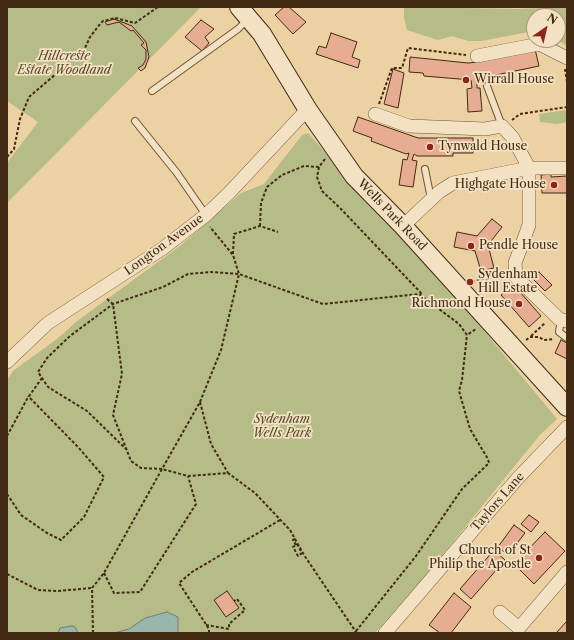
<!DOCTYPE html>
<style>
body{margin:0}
#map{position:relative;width:574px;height:640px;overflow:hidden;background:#ecd1a2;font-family:"Libre Caslon Text",serif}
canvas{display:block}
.frame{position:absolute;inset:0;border:8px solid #422a13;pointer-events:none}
.north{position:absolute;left:526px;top:8px;width:40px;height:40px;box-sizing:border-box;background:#f3e1c3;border:1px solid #ac987d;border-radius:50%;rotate:34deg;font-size:11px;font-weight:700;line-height:16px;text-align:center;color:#422a13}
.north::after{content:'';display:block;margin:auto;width:14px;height:18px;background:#8f2418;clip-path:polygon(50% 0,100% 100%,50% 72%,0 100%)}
</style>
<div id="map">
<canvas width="574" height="640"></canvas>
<div class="frame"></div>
<div class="north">N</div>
</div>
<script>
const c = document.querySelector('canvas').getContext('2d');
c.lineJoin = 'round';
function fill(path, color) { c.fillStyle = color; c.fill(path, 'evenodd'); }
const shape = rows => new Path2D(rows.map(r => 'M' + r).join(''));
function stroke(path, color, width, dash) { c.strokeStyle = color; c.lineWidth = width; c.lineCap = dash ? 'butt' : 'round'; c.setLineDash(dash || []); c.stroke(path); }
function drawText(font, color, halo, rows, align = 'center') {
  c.font = font + ' "Libre Caslon Text",serif'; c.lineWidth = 3.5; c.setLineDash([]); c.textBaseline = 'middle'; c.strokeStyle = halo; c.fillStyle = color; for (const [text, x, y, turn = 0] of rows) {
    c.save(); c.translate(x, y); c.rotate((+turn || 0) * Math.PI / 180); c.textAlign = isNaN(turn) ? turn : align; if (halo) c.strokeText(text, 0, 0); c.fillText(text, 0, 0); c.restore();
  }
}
fill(shape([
 [7,7,201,7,7,203,7,163,38,122,7,101],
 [404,7,518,9,567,7,567,46,558,40,558,16,534,16,534,31,481,41,468,41,452,36,438,40,407,30,404,18],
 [567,110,567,122,557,124,540,122,539,114],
 [308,133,480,326,557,419,539,436,427,574,375,633,7,633,7,380,13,371,57,339,77,321,180,246,241,193,264,184,302,135]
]), '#b5bc87');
const water = shape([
 [167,612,178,617,178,633,114,633,129,629,145,618,167,612],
 [72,626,75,627,78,633,58,633,60,628,72,626]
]);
fill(water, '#99b6ac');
stroke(water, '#767e6f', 1);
const building = shape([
 [284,7,289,7,306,22,293,34,275,15,284,7],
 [114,19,132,26,146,42,149,57,145,68,141,71,138,68,143,65,146,59,146,50,141,45,144,43,133,30,131,31,119,22,107,25,105,22,114,19],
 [201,20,214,29,205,37,209,43,202,51,185,37,201,20],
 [331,33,357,42,352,57,360,60,358,68,316,54,319,46,326,48,331,33],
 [535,49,539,66,477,79,477,88,480,88,482,111,468,112,467,89,472,88,471,80,424,76,423,73,409,72,410,57,468,63,479,62,535,49],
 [393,69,404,73,398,108,384,104,393,69],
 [358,117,418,138,473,138,473,153,453,153,453,156,417,156,414,154,412,160,417,161,413,187,399,185,403,159,407,160,409,153,406,154,371,141,372,138,353,131,358,117],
 [551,174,551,177,567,176,567,193,542,193,541,175,551,174],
 [492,219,502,227,488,245,494,268,481,271,475,251,454,247,457,232,477,236,492,219],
 [539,272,552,285,545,291,532,278,539,272],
 [513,284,541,316,529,327,501,295,513,284],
 [561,340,567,343,567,359,555,353,561,340],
 [529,515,539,522,531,532,521,524,529,515],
 [514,525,525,533,508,555,498,547,514,525],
 [545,532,565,551,534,584,514,564,545,532],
 [494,550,505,560,471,599,460,589,494,550],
 [227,591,239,608,226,617,214,600,227,591],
 [454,593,471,607,451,633,440,633,429,625,454,593],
 [567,621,567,633,556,633,567,621]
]);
fill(building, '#e7ad92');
stroke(building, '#422a13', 1);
const lane = shape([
 [487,86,502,126],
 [152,91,238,29,248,19],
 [135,121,177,173,206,215],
 [425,169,431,199],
 [561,319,559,332,567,338]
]);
const street = shape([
 [477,56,539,44,567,58],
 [375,114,409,126,485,129,502,126,513,138,529,168,529,225,515,263,516,277,559,319,567,321],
 [403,226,439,192,453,183,529,168,567,168],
 [7,362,48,323,162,249,206,215,229,193,303,114,308,110],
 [500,612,519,628,567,572],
 [385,633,517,479,567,427]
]);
const secondary = shape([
 [239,7,262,34,308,110,354,176,403,226,567,407]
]);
stroke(lane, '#6c5437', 8);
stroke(street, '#6c5437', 14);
stroke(secondary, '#422a13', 20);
stroke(shape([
 [565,69,567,82],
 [379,104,392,68,402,68,408,48,466,55],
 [512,120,520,114,567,107],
 [7,157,14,149,20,119,29,97,84,50,90,37,100,24,103,21,115,18,135,23,158,7],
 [325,159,319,167,317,177,322,191,341,209,421,293,419,294,459,324,467,335,476,329],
 [260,226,261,203,267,187,282,175,304,166,319,167],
 [233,254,234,234,260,226,278,232],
 [472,282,493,276,505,277],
 [107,299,113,304,122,374,113,415,131,461,141,468,162,469,200,402,221,350,239,274,233,255,210,227],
 [531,336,545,323],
 [526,340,530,337,539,337,544,340,554,339],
 [200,402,211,444,228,473],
 [7,436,27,399,42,378],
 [127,450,87,411,48,387,38,372,47,358,70,336,113,304,163,287,188,274,211,272,239,274,323,304,419,294],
 [7,494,21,515,47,533,61,540,84,517,104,477,78,447,28,396],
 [295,539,293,540,296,545],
 [297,544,302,553,298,556,293,547,297,544],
 [104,573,114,593,140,592,196,504,188,476],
 [7,574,38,590,58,591,92,588],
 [206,625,229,629,229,624,245,610,237,599,234,601],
 [356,631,416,556,462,489,489,463,488,459,470,429,459,391,462,380,467,335],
 [93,633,92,588,104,573,162,469,188,476,228,473,255,493,290,530,304,555,356,632,354,633],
 [209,633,209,629,179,583,192,572,280,520]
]), '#422a13', 2, [3, 2]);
stroke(lane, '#f3e1c3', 6);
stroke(street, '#f3e1c3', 13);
stroke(secondary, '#f3e1c3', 18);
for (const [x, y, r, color] of [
 [466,80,4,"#8f2418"],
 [430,147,4,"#8f2418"],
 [554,185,4,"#8f2418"],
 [471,246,4,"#8f2418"],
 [470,282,4,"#8f2418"],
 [519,304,4,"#8f2418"],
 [539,558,4,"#8f2418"]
]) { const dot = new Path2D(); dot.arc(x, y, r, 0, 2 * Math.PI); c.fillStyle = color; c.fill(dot); stroke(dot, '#f3e1c3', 1.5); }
drawText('italic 12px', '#59472a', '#f3e1c3', [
 ["Hillcreste",64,57],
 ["Estate Woodland",64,71],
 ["Sydenham",282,420],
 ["Wells Park",282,434]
]);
drawText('12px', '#422a13', '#f3e1c3', [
 ["Wirrall House",474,80],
 ["Tynwald House",438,147],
 ["Highgate House",546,185,"right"],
 ["Pendle House",479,246],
 ["Sydenham",478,275],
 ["Hill Estate",478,289],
 ["Richmond House",511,304,"right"],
 ["Church of St",531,551,"right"],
 ["Philip the Apostle",531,565,"right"]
], 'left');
drawText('12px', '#422a13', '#f3e1c3', [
 ["Wells Park Road",392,215,46],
 ["Longton Avenue",164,245,-36],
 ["Taylors Lane",498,502,-49]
]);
</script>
